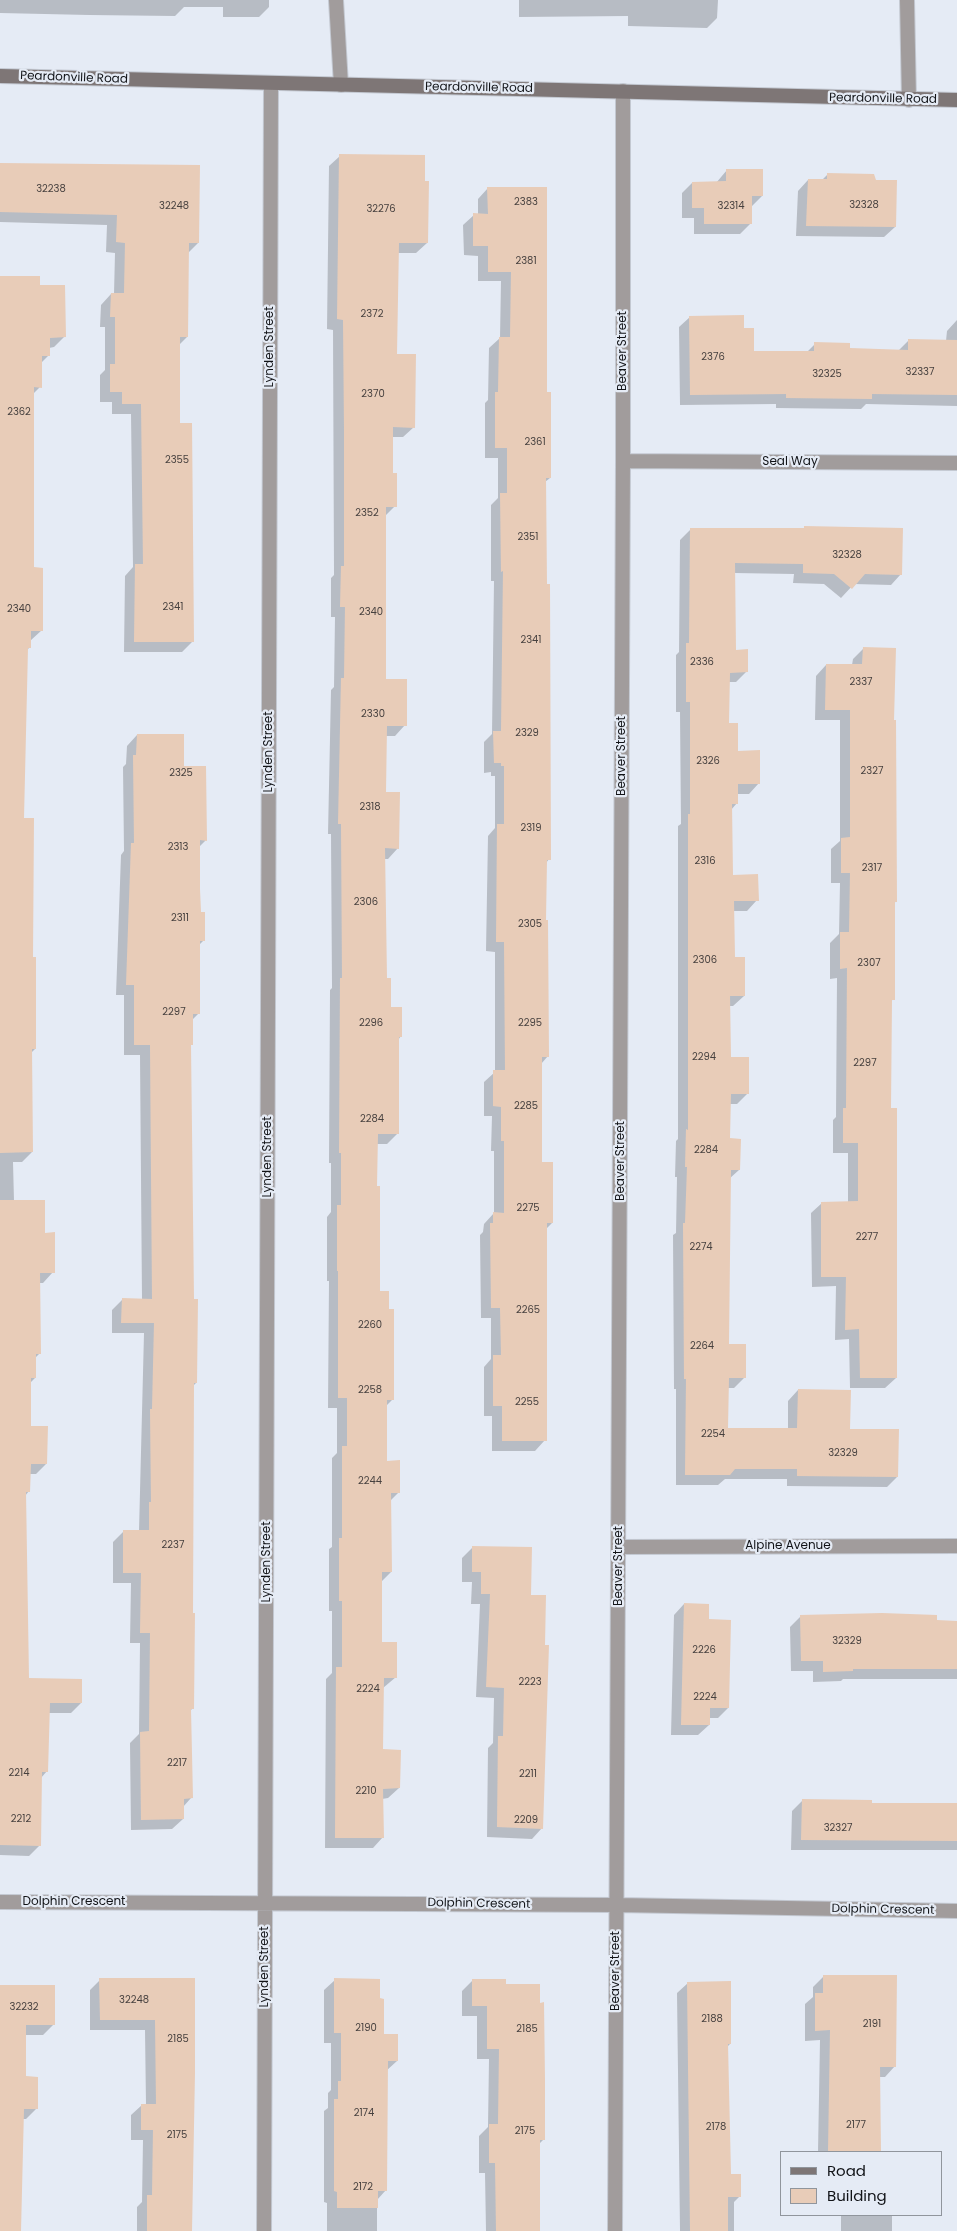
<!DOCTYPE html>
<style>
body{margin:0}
#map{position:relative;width:957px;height:2231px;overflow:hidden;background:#e5ebf5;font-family:Poppins,sans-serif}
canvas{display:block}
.legend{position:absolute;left:780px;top:2151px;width:162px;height:65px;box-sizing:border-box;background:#e5ebf5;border:1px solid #90959c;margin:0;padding:6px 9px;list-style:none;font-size:15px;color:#111317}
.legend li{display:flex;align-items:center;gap:10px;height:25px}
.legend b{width:25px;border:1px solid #90959c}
</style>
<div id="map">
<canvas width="957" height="2231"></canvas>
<ul class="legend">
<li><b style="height:6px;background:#7e7676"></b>Road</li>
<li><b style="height:14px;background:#e8ccb8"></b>Building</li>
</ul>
</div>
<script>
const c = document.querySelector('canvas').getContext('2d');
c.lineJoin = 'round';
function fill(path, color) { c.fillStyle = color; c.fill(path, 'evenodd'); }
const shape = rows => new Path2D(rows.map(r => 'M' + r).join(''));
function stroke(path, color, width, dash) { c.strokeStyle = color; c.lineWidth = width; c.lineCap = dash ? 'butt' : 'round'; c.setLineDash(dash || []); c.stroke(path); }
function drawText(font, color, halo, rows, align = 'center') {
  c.font = font + ' Poppins,sans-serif'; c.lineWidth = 4.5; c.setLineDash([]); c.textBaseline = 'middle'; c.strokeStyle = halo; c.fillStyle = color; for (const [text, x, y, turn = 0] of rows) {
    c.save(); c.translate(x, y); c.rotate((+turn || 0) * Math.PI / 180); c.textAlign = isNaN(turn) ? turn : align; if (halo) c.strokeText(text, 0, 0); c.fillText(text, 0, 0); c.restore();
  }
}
fill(shape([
 [0,0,269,0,269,7,259,17,223,17,223,7,184,7,175,16,89,15,0,13],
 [519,0,718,0,717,18,707,28,628,26,628,16,519,17],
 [340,156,427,243,416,253,397,253,396,355,414,427,403,437,392,437,391,474,395,506,384,517,384,680,405,725,395,736,386,736,385,793,398,848,388,859,384,859,385,979,389,1009,401,1036,398,1040,398,1133,387,1144,376,1144,379,1292,392,1400,385,1407,385,1462,399,1492,390,1501,391,1572,381,1582,381,1643,396,1677,383,1688,382,1751,399,1788,388,1798,382,1799,383,1837,373,1848,325,1848,326,1679,332,1673,332,1611,329,1611,329,1549,332,1547,332,1458,337,1453,337,1408,328,1408,329,1281,327,1281,327,1217,331,1212,331,1163,329,1163,330,990,332,988,331,834,328,834,331,690,334,687,335,617,331,617,331,578,334,575,333,330,327,329,329,166],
 [0,164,198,243,188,253,187,337,179,345,179,424,192,642,182,652,124,652,125,576,133,567,131,414,112,414,112,402,100,402,100,375,105,370,105,327,100,327,101,305,111,294,114,294,115,253,106,252,107,225,0,222],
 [727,170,762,196,751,207,751,223,740,234,694,234,694,218,682,218,682,193,692,183,716,183],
 [828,174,895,227,884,237,796,236,798,191,808,180,822,180],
 [488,188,546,394,550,478,545,482,549,859,546,863,545,922,548,1056,541,1064,540,1164,552,1223,546,1229,545,1440,535,1451,492,1451,492,1416,484,1416,484,1367,491,1359,491,1318,481,1318,480,1235,483,1232,484,1224,494,1213,494,1151,491,1151,492,1116,484,1116,484,1082,495,1072,495,952,486,951,488,836,495,828,495,776,491,776,491,772,484,773,484,742,492,734,494,581,491,581,491,505,498,498,498,458,485,458,485,403,488,400,489,348,500,338,501,281,478,281,478,256,464,255,463,225,474,215,478,215,478,199],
 [0,278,39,286,64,337,54,347,49,348,49,355,41,363,40,387,32,395,32,569,42,630,30,641,30,647,26,651,22,819,32,958,35,1049,31,1053,32,1152,22,1162,13,1162,14,1201,44,1234,53,1272,43,1283,39,1283,40,1353,35,1358,35,1378,30,1383,29,1427,46,1464,36,1474,29,1474,29,1491,25,1496,28,1679,81,1703,71,1713,48,1713,47,1771,41,1778,40,1845,29,1856,0,1855],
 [690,317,742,329,753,353,806,353,815,344,849,349,898,351,909,340,946,341,947,331,957,320,957,406,866,404,861,409,776,408,776,404,680,405,679,327],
 [805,527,901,574,891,585,854,584,841,598,824,584,793,583,794,574,734,573,735,651,746,672,736,682,728,682,728,725,737,752,759,783,749,794,737,794,737,803,731,810,731,876,757,900,747,911,733,911,733,959,744,996,733,1006,729,1006,729,1058,748,1093,737,1104,730,1104,729,1140,739,1170,729,1179,728,1345,744,1378,734,1388,728,1388,727,1429,788,1429,788,1401,798,1390,849,1430,897,1477,887,1487,787,1486,787,1479,725,1479,718,1485,676,1485,676,1389,674,1389,673,1235,676,1233,677,1177,675,1177,676,1141,678,1139,678,826,681,824,680,712,676,712,676,655,679,652,680,540,691,529,803,529],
 [863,649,893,721,896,901,894,904,893,999,891,1002,890,1109,896,1378,885,1388,850,1388,849,1339,835,1340,836,1286,812,1287,811,1213,822,1203,848,1203,848,1153,833,1153,833,1120,836,1117,837,978,830,979,830,943,839,934,840,883,831,883,831,849,840,841,840,720,815,720,816,676,826,665,852,665,853,659],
 [137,735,183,768,206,840,199,847,199,914,204,940,199,945,199,1013,192,1020,192,1044,190,1046,193,1300,196,1383,192,1387,193,1708,190,1711,191,1798,183,1807,183,1819,172,1829,131,1830,130,1743,139,1734,140,1643,130,1643,131,1583,113,1583,113,1542,124,1531,139,1531,144,1333,112,1333,112,1310,122,1300,142,1300,140,1055,124,1055,124,995,116,995,121,855,124,851,123,767,126,764,127,746],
 [473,1547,530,1596,542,1828,532,1839,487,1837,488,1748,493,1743,494,1698,476,1697,480,1604,471,1604,472,1582,462,1582,462,1558],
 [684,1604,708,1621,728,1708,718,1718,709,1718,709,1725,698,1735,671,1735,674,1615],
 [801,1616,957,1622,957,1679,843,1679,841,1681,813,1682,813,1671,791,1671,790,1627],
 [803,1800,871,1804,957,1804,957,1850,791,1850,792,1811],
 [824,1976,895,2066,885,2077,879,2077,880,2152,818,2152,820,2040,805,2041,805,2004,813,1997,813,1987],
 [194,1979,191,2231,137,2231,137,2207,142,2202,143,2140,131,2140,131,2115,142,2105,146,2105,145,2030,90,2030,90,1990,100,1980],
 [335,1980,379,1999,382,2035,397,2061,386,2071,386,2190,377,2200,377,2231,327,2231,327,2203,324,2202,324,2111,328,2108,328,2093,331,2090,331,2043,324,2043,324,1990],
 [473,1980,505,1980,544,2139,539,2144,539,2231,486,2231,485,2173,479,2173,479,2136,488,2127,489,2059,477,2059,477,2016,462,2016,462,1991],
 [688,1983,730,2044,727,2047,730,2175,740,2196,734,2202,734,2231,680,2231,677,1993],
 [0,1987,54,2024,43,2035,25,2035,25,2078,36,2109,26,2119,23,2119,20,2231,0,2231],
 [841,2215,892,2215,892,2231,841,2231]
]), '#0003');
fill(shape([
 [339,154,425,155,425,181,429,181,428,243,399,243,397,354,416,354,415,428,393,427,393,473,397,473,397,507,386,507,386,679,407,679,407,726,387,726,386,792,400,792,399,849,385,848,387,978,391,978,391,1007,402,1007,402,1037,399,1037,399,1134,378,1134,377,1186,380,1186,380,1291,389,1291,389,1309,394,1309,394,1400,387,1400,387,1461,400,1460,400,1493,391,1493,392,1572,382,1572,382,1642,397,1642,397,1678,384,1678,383,1749,401,1750,400,1788,383,1789,384,1838,335,1838,336,1667,342,1667,342,1601,339,1601,339,1538,342,1538,342,1446,347,1446,347,1398,338,1398,338,1271,337,1271,337,1205,341,1205,341,1153,339,1153,340,978,342,978,341,824,338,824,341,678,344,678,345,607,340,607,341,566,344,566,344,429,343,320,337,319],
 [0,163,200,165,199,243,189,243,188,337,180,337,180,423,192,423,194,642,134,642,135,564,143,564,141,404,122,404,122,392,110,392,110,364,115,364,115,317,110,317,111,293,124,293,125,243,116,242,117,215,0,212],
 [726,169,763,169,763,196,752,196,752,224,704,224,704,208,692,208,692,182,726,181],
 [827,173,874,174,876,180,897,180,896,227,806,226,808,179,827,179],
 [487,187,547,187,547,392,551,392,551,478,546,478,547,584,550,584,551,860,547,860,546,920,548,920,549,1057,542,1057,542,1162,553,1162,553,1223,547,1223,547,1441,502,1441,502,1406,493,1406,493,1355,501,1355,500,1308,491,1308,490,1223,493,1223,493,1212,504,1213,504,1141,501,1141,501,1107,493,1106,493,1070,505,1070,504,942,496,942,497,824,504,824,504,766,501,766,501,763,494,763,493,731,501,731,503,571,501,572,500,493,507,493,507,448,495,448,495,392,498,392,499,337,510,337,511,272,488,272,488,246,473,246,473,213,488,214],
 [0,276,40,276,40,285,65,285,66,337,50,338,50,356,42,356,42,388,34,387,34,567,43,568,43,631,31,631,31,648,28,648,24,818,34,818,33,957,36,957,36,1049,32,1049,33,1152,0,1153],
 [744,315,744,328,754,328,754,351,814,351,814,342,850,343,850,348,908,350,908,339,957,340,957,395,872,394,872,399,786,398,786,394,690,395,689,316],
 [804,526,903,528,902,575,865,574,852,589,834,574,803,573,803,564,735,563,736,650,748,649,748,672,730,673,729,723,738,723,738,751,760,750,760,784,738,784,738,804,732,804,733,875,758,874,759,901,734,901,735,957,745,957,745,996,730,996,731,1057,749,1057,749,1094,731,1094,730,1138,741,1139,740,1170,731,1170,729,1344,746,1344,746,1378,729,1378,728,1428,797,1428,798,1389,851,1390,850,1429,899,1429,898,1477,797,1476,797,1469,735,1469,730,1475,685,1475,686,1379,684,1379,683,1223,685,1223,687,1167,685,1167,686,1129,688,1130,688,814,690,814,690,702,686,702,686,643,689,643,690,528,804,528],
 [863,647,896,648,894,720,896,720,897,902,895,902,895,1000,892,1000,891,1108,897,1108,897,1378,860,1378,859,1329,845,1330,846,1277,821,1277,821,1202,858,1201,858,1143,843,1143,843,1108,846,1108,847,968,840,969,840,932,849,932,850,873,841,873,841,838,850,837,850,710,825,710,826,664,862,664],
 [137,734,184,734,184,766,206,766,207,841,200,840,200,889,201,912,205,912,205,941,200,941,200,1014,193,1014,193,1045,191,1045,194,1299,198,1299,197,1383,194,1383,193,1613,195,1613,194,1709,191,1709,193,1798,184,1799,184,1819,141,1820,140,1732,149,1731,150,1633,140,1633,141,1573,123,1573,123,1530,149,1530,149,1502,151,1502,150,1409,152,1409,154,1323,121,1323,122,1298,152,1299,150,1045,134,1045,134,985,126,985,131,843,134,843,133,755,136,755],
 [0,1200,45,1200,45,1233,55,1232,55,1273,40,1273,41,1354,36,1354,36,1378,31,1378,31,1426,48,1426,47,1464,31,1464,30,1492,26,1492,29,1678,82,1679,82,1703,50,1703,48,1772,42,1772,41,1846,0,1845],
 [472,1546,532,1547,531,1595,546,1595,545,1645,549,1645,543,1829,497,1827,498,1736,503,1736,504,1688,486,1687,490,1594,481,1594,481,1572,472,1572],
 [684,1603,709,1604,709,1619,731,1620,729,1708,710,1708,710,1725,681,1725],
 [882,1613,937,1615,937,1620,957,1621,957,1669,853,1669,853,1671,823,1672,823,1661,801,1661,800,1615],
 [802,1799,872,1800,872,1803,957,1803,957,1841,801,1840],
 [823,1975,897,1975,896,2067,880,2067,881,2152,828,2152,830,2030,815,2031,815,1993,823,1993],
 [99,1978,195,1978,195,2073,192,2231,147,2231,147,2195,152,2195,153,2130,141,2130,141,2104,156,2104,155,2020,100,2020],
 [334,1978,380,1979,380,1998,384,1999,384,2034,398,2034,398,2061,388,2061,387,2191,378,2191,378,2208,337,2208,337,2192,334,2191,334,2099,338,2099,338,2081,341,2081,341,2033,334,2033],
 [472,1979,506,1979,506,1984,540,1984,540,2003,544,2002,545,2080,545,2140,540,2140,540,2231,496,2231,495,2163,489,2163,489,2124,498,2124,499,2049,487,2049,487,2006,472,2006],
 [731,1981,731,2044,728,2044,731,2174,741,2174,741,2197,728,2197,728,2231,690,2231,687,1982],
 [0,1985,55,1985,55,2025,26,2025,26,2076,38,2077,38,2109,24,2109,21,2231,0,2231]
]), '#e8ccb8');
const minor = shape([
 [336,0,341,85],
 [907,0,909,100],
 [623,461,957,463],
 [619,1547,957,1546],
 [0,1902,617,1905,957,1911],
 [264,2231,271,84],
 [615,2231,623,461,623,91]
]);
const secondary = shape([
 [0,76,957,100]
]);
stroke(minor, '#c3c8d1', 16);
stroke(secondary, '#c3c8d1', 16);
stroke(minor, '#a19c9c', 14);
stroke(secondary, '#7e7676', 14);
drawText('10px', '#47413f', null, [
 ["32238",51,189],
 ["2383",526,202],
 ["32328",864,205],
 ["32248",174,206],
 ["32314",731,206],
 ["32276",381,209],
 ["2381",526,261],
 ["2372",372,314],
 ["2376",713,357],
 ["32337",920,372],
 ["32325",827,374],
 ["2370",373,394],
 ["2362",19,412],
 ["2361",535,442],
 ["2355",177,460],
 ["2352",367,513],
 ["2351",528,537],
 ["32328",847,555],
 ["2341",173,607],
 ["2340",19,609],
 ["2340",371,612],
 ["2341",531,640],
 ["2336",702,662],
 ["2337",861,682],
 ["2330",373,714],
 ["2329",527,733],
 ["2326",708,761],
 ["2327",872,771],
 ["2325",181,773],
 ["2318",370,807],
 ["2319",531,828],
 ["2313",178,847],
 ["2316",705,861],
 ["2317",872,868],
 ["2306",366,902],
 ["2311",180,918],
 ["2305",530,924],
 ["2306",705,960],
 ["2307",869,963],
 ["2297",174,1012],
 ["2296",371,1023],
 ["2295",530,1023],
 ["2294",704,1057],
 ["2297",865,1063],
 ["2285",526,1106],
 ["2284",372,1119],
 ["2284",706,1150],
 ["2275",528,1208],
 ["2277",867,1237],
 ["2274",701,1247],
 ["2265",528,1310],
 ["2260",370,1325],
 ["2264",702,1346],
 ["2258",370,1390],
 ["2255",527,1402],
 ["2254",713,1434],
 ["32329",843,1453],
 ["2244",370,1481],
 ["2237",173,1545],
 ["32329",847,1641],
 ["2226",704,1650],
 ["2223",530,1682],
 ["2224",368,1689],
 ["2224",705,1697],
 ["2217",177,1763],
 ["2214",19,1773],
 ["2211",528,1774],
 ["2210",366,1791],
 ["2212",21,1819],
 ["2209",526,1820],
 ["32327",838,1828],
 ["32248",134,2000],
 ["32232",24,2007],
 ["2188",712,2019],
 ["2191",872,2024],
 ["2190",366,2028],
 ["2185",527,2029],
 ["2185",178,2039],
 ["2174",364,2113],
 ["2177",856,2125],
 ["2178",716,2127],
 ["2175",525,2131],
 ["2175",177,2135],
 ["2172",363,2187]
]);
drawText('12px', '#111317', '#e5ebf5', [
 ["Peardonville Road",74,78,2],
 ["Peardonville Road",479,88,1],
 ["Peardonville Road",883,99,1],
 ["Lynden Street",270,347,-90],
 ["Beaver Street",623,351,-90],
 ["Seal Way",790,462],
 ["Lynden Street",269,752,-90],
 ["Beaver Street",622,756,-90],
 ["Lynden Street",268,1157,-90],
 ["Beaver Street",621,1161,-90],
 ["Alpine Avenue",788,1546],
 ["Lynden Street",267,1562,-90],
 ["Beaver Street",619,1566,-90],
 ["Dolphin Crescent",74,1902],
 ["Dolphin Crescent",479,1904,1],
 ["Dolphin Crescent",883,1910,1],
 ["Lynden Street",265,1967,-90],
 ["Beaver Street",616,1971,-90]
]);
</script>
